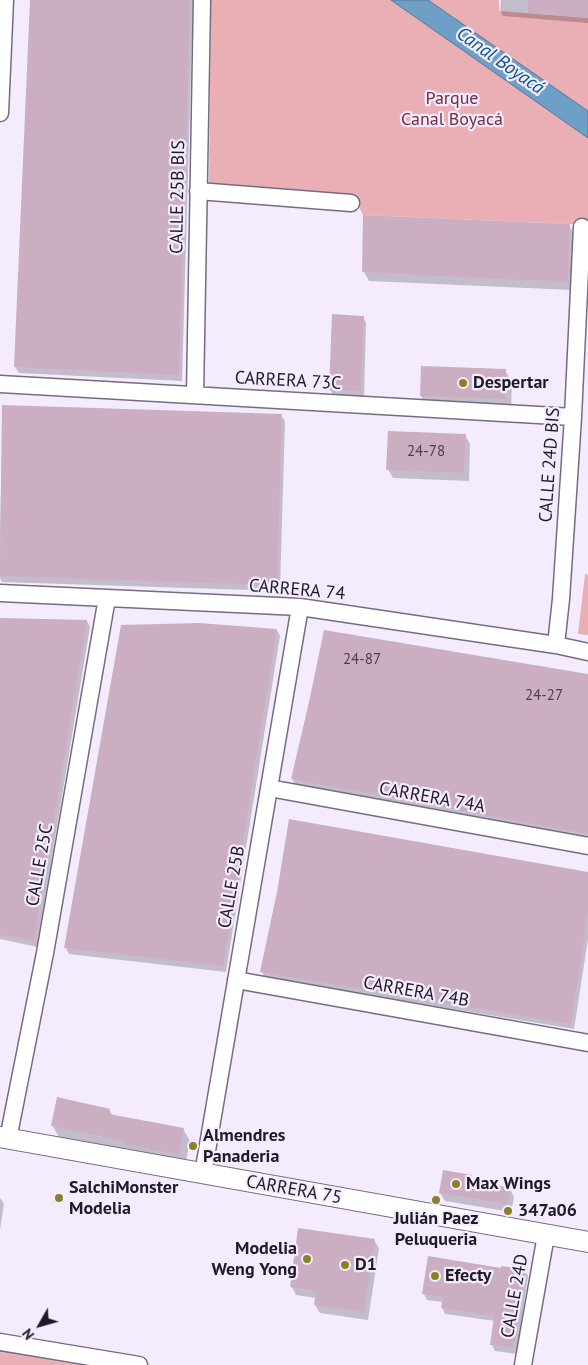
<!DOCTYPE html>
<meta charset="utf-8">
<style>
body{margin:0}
#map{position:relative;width:588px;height:1365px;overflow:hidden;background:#f4ecfe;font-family:"PT Sans",sans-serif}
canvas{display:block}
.north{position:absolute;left:15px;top:1300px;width:50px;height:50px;-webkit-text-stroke:4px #f4ecfe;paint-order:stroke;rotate:232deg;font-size:14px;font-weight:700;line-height:20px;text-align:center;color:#1f1a25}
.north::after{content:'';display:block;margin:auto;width:18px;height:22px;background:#1f1a25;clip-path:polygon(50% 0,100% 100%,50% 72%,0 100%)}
</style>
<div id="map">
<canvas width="588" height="1365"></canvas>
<div class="north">N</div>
</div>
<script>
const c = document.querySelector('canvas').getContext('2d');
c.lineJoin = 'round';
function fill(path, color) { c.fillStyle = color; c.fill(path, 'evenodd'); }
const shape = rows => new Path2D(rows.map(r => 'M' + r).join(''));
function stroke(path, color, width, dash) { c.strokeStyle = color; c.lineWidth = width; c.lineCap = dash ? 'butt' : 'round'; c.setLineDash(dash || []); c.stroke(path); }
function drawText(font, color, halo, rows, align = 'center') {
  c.font = font + ' "PT Sans",sans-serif'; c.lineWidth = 4.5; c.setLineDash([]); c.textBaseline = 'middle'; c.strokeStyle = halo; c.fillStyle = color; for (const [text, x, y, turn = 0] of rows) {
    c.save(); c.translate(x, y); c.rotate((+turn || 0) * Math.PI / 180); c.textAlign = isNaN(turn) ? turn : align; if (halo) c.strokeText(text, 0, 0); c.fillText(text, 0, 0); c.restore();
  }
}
fill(shape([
 [211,0,499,0,499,11,588,18,588,227,570,224,363,215,354,196,209,185],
 [585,574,588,575,588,635,578,634],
 [0,1352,79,1365,0,1365]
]), '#eaaeb5');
const water = shape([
 [391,0,428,0,588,111,588,138,391,0]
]);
fill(water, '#6e9fc7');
stroke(water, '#567796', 1);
fill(shape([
 [31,0,193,0,182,381,19,373,15,367],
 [501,0,588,0,588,23,503,16,500,10],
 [569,225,574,234,572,290,369,281,364,272],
 [363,317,366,323,364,397,334,396,330,390],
 [422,368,505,370,512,382,511,410,428,408,421,396],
 [3,406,281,415,285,421,280,591,2,582,0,578,0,529],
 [465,435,470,444,469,481,393,478,388,469],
 [0,619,87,621,90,627,37,947,0,939],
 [277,630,280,636,226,972,69,954,66,948],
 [588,675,588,839,296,785,292,779],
 [588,874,588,939,574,1029,265,978,262,972],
 [109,1110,113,1116,183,1129,190,1141,185,1166,130,1152,59,1137,52,1125],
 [471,1176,475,1182,510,1189,514,1197,511,1212,445,1201,440,1193],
 [0,1198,4,1204,0,1230],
 [374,1240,379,1248,368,1320,320,1313,315,1305,316,1298,296,1295,292,1287],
 [502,1269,524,1270,528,1276,517,1354,495,1351,492,1345,495,1321,445,1314,442,1307,443,1302,427,1300,424,1294]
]), '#0003');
fill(shape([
 [30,0,190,0,179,375,14,367],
 [528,0,588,0,588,18,528,13],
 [363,215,570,224,568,282,362,272],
 [332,314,364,316,361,391,329,390],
 [421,366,506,369,505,399,420,396],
 [2,405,282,414,277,585,0,576],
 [388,431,466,434,464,473,386,470],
 [0,618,87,620,34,941,0,935],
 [199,623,277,629,223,966,64,948,121,625],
 [324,630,588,674,588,834,291,779,309,702],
 [289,819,588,872,588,911,571,1024,260,972,277,892],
 [57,1097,110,1109,109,1114,184,1128,179,1155,124,1144,125,1141,51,1126],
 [443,1170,472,1175,471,1180,510,1188,507,1204,439,1193],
 [298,1228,375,1239,364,1312,314,1305,316,1291,290,1287],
 [428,1256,501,1268,501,1266,525,1269,514,1348,490,1345,494,1316,441,1308,443,1297,422,1294]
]), '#cbaec1');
const minor = shape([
 [0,113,5,0],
 [198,191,351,203],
 [0,384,573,417],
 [195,395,202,0],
 [0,593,300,607,556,645,588,652],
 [556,645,561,599,573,417,582,227],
 [269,788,588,846],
 [236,980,588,1043],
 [8,1139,45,953,107,598],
 [203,1174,300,607],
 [0,1342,139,1365],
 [523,1365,546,1235]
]);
const tertiary = shape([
 [0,1137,588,1242]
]);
stroke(minor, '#776b84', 19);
stroke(tertiary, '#776b84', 22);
stroke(minor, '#fff', 16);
stroke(tertiary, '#fff', 20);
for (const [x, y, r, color] of [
 [463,383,5,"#888128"],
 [193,1146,5,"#888128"],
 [456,1184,5,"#888128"],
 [59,1198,5,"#888128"],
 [436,1200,5,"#888128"],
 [508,1211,5,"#888128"],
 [307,1259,5,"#888128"],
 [345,1265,5,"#888128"],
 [435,1276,5,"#888128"]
]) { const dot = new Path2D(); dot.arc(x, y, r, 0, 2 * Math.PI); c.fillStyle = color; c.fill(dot); stroke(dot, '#f4ecfe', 2); }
drawText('15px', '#4a3f4c', null, [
 ["24-78",426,452],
 ["24-87",362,660],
 ["24-27",544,696]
]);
drawText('18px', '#772a3b', '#f4ecfe', [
 ["Parque",452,99],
 ["Canal Boyacá",452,120]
]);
drawText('18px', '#1f1a25', '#f4ecfe', [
 ["CALLE 25B BIS",178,197,-89],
 ["CARRERA 73C",288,381,3],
 ["CALLE 24D BIS",550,465,-86],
 ["CARRERA 74",297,590,5],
 ["CARRERA 74A",432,798,10],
 ["CALLE 25C",40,865,-80],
 ["CALLE 25B",232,887,-80],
 ["CARRERA 74B",416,992,10],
 ["CARRERA 75",294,1190,10],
 ["CALLE 24D",515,1296,-80]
]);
drawText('bold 18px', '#1f1a25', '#f4ecfe', [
 ["Despertar",473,383],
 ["Almendres",203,1136],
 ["Panaderia",203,1157],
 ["Max Wings",466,1184],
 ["SalchiMonster",69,1188],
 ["Modelia",69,1209],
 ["347a06",518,1211],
 ["Julián Paez",436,1219,"center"],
 ["Peluqueria",436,1240,"center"],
 ["Modelia",297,1249,"right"],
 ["Weng Yong",297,1270,"right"],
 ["D1",355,1265],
 ["Efecty",445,1276]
], 'left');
drawText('italic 19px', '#02588a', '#f4ecfe', [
 ["Canal Boyacá",500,61,35]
]);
</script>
